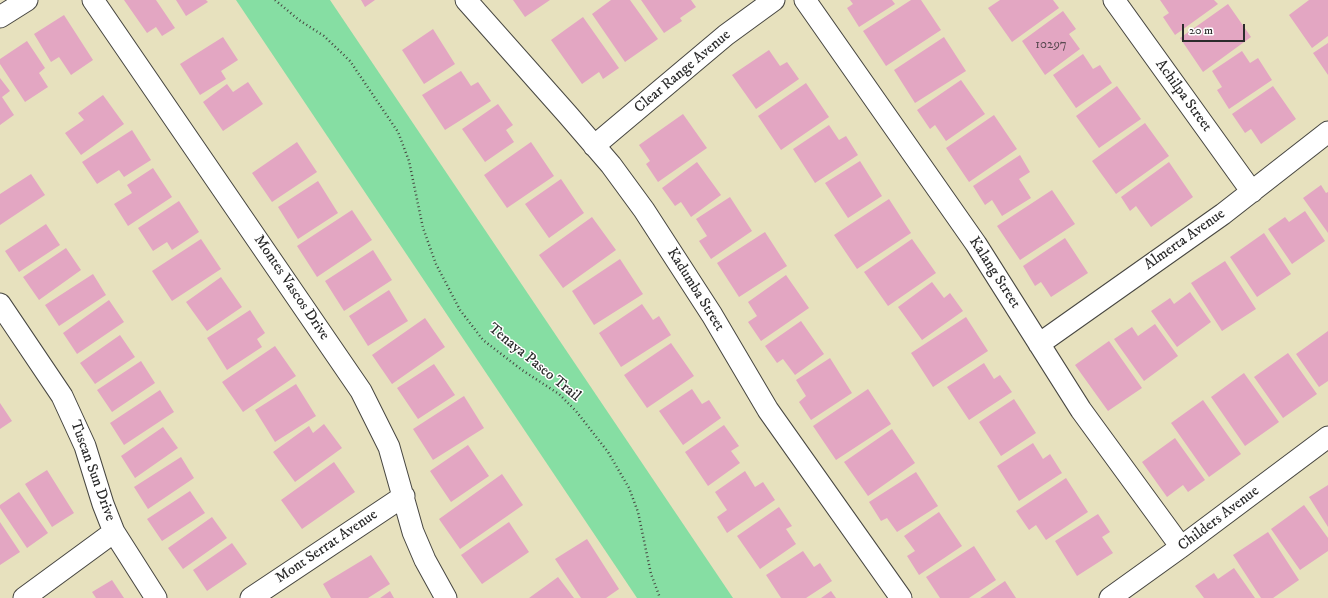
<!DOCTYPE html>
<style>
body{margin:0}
#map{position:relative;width:1328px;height:598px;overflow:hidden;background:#e7e1be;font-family:"IM FELL DW Pica",serif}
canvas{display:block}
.scale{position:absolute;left:1182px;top:24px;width:63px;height:18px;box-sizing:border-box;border:2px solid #2b2b2b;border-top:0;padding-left:5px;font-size:12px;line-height:14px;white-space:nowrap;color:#2b2b2b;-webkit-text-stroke:3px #fff;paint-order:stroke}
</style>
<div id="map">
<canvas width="1328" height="598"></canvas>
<div class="scale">20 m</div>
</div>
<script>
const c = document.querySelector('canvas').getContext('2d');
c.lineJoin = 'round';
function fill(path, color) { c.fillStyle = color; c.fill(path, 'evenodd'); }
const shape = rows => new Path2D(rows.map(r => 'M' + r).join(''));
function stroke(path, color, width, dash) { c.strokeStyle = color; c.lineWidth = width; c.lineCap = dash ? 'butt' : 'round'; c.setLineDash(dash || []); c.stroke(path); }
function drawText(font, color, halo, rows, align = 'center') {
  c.font = font + ' "IM FELL DW Pica",serif'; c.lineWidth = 3; c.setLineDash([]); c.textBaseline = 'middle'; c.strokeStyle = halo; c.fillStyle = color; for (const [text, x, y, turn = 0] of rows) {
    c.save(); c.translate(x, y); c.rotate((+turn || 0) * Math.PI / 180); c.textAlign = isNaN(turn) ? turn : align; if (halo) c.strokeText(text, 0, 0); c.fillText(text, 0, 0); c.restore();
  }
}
fill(shape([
 [236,0,330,0,733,598,637,598]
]), '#86dea3');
fill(shape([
 [124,0,156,0,175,28,162,36,156,27,147,33],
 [176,0,206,0,208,2,186,16],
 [361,0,375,0,365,7],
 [513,0,550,0,525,17],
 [611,0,630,0,658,39,625,62,592,14],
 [641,0,691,0,696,7,680,18,682,21,664,33],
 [850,0,892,0,895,4,859,27,847,8,853,4],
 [911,0,921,0,941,30,886,66,863,31],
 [1000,0,1053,0,1059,8,1012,42,988,8],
 [1160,0,1214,0,1218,4,1175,35,1163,17,1169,13],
 [1309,0,1328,0,1328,36,1312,48,1289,15],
 [1228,4,1251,37,1203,72,1180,38],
 [1063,11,1076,29,1069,34,1080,49,1045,75,1022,41],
 [64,15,93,60,71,75,59,57,51,62,34,34],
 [583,17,619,68,603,79,599,72,582,84,551,40],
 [433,29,455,64,424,84,402,50],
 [223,37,238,60,221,71,226,79,200,95,180,64],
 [944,37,966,71,915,103,894,70],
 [27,41,45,68,39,73,48,87,25,102,0,64,0,59],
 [1328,43,1328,75,1313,53],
 [769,50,780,66,787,62,799,79,756,109,732,75],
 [1242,51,1250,63,1258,58,1272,80,1229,109,1217,90,1222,87,1212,71],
 [1083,54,1093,69,1100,65,1112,83,1076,108,1053,75],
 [461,71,471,86,478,82,491,101,445,130,422,95],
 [0,78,10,91,2,97,14,115,0,125],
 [961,80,985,114,946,141,935,125,930,129,917,110],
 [248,82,263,104,223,131,203,102,227,84,233,92],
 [806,83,829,117,781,150,758,116],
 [1117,86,1141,119,1099,148,1076,116],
 [1273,86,1296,119,1261,144,1251,129,1245,133,1232,114],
 [103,95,124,124,81,155,65,133,84,120,78,113],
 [498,104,513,125,506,130,514,142,485,162,462,129],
 [683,114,707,148,658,182,646,164,650,161,639,145],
 [994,115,1017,149,969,182,946,148],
 [1145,123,1169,156,1116,194,1092,161],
 [829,125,839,140,846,136,858,155,815,183,793,149],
 [132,130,151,160,124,177,119,170,97,184,82,162],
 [297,142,317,172,272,202,252,173],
 [531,142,554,176,507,208,484,175],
 [1020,155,1030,172,1019,179,1031,198,1002,216,992,200,985,205,973,186],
 [860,161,882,196,848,218,825,183],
 [697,162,721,195,691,217,681,202,675,206,662,188],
 [1169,162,1193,197,1151,227,1136,206,1130,211,1121,197],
 [153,168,172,197,128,226,114,204,132,193,127,185],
 [31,174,45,195,0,225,0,194],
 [561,179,584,213,549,238,525,204],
 [318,181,338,213,298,239,278,207],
 [1321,185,1326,193,1328,192,1328,233,1303,198],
 [1052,190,1075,224,1020,260,997,226],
 [730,197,752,231,711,259,699,241,707,236,696,219],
 [889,199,911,233,857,269,834,235],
 [179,201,199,232,172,250,167,242,153,251,138,228],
 [352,210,372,240,317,277,297,246],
 [1305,211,1325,241,1292,264,1268,229,1285,217,1289,222],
 [592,217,616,250,563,288,539,255],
 [46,224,60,245,19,272,5,251],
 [765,232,787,266,739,297,717,263],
 [1264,233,1291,274,1257,297,1230,257],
 [1065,238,1088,273,1051,297,1041,282,1035,286,1023,266],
 [201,239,221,269,172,301,152,271],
 [912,239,936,273,888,306,864,272],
 [66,248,81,270,39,300,23,277],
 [373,250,392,280,344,311,325,281],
 [620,259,643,294,594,325,572,291],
 [1225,261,1256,309,1222,331,1191,283],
 [93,274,106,295,59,326,45,305],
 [786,275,809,308,761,341,748,322,757,316,748,302],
 [221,277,242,307,207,331,186,302],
 [932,282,944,298,950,293,963,311,922,340,898,307],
 [389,290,408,321,368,346,349,316],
 [1190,292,1211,322,1177,347,1151,311,1170,298,1174,304],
 [109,300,124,322,77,354,63,333],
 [642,304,653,320,659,316,671,335,621,367,599,333],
 [250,310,265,333,257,339,262,347,227,370,207,338],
 [966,317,988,351,933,387,911,353],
 [425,318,445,347,392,384,372,355],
 [801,321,824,354,795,375,783,359,777,363,765,346],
 [1155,324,1178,356,1144,381,1114,339,1132,327,1138,336],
 [1328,331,1328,381,1319,387,1296,354],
 [120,335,135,357,95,384,80,363],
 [1109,341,1142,388,1108,411,1075,365],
 [671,343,694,376,647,408,624,375],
 [275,346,296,376,243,412,222,382],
 [1288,353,1317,394,1283,418,1254,377],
 [830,358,852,393,811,420,799,402,806,396,796,380],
 [141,361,155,383,112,412,97,390],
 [984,363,994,379,1000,375,1012,392,969,420,947,387],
 [434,364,455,395,418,419,397,388],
 [1244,373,1279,422,1245,446,1211,397],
 [296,384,316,416,275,442,255,410],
 [692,389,702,404,709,400,721,418,683,445,659,411],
 [868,389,891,424,836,460,813,426],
 [160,390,174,412,124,445,110,423],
 [464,396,484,428,433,460,413,429],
 [1014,399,1036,433,1001,456,979,422],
 [1203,400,1241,454,1209,477,1171,423],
 [0,403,12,421,0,429],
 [324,424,342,448,295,482,273,452,309,426,313,433],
 [724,425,739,446,731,451,740,463,708,486,685,452],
 [163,427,178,448,135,478,121,456],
 [892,429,915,463,868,496,844,462],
 [1175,438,1205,480,1188,492,1183,485,1167,497,1142,462],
 [1033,443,1043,459,1050,454,1062,473,1019,501,997,466],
 [468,445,489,476,451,502,430,471],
 [181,457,194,478,148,509,134,487],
 [334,462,355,492,302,529,281,500],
 [47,470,74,513,52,527,25,484],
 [745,471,755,487,763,482,775,500,727,533,717,517,727,510,715,492],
 [916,472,938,506,897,532,887,518,881,521,869,502],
 [502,474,523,505,460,549,439,519],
 [1066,478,1088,512,1046,540,1036,525,1029,530,1016,511],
 [1328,485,1328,527,1309,497],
 [190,491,205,513,162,541,147,519],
 [19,492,48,533,27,548,0,508,0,505],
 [1304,505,1328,538,1328,551,1300,570,1271,529],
 [779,507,792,526,786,529,796,544,760,569,737,536],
 [939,512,962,546,919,575,907,556,915,551,904,536],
 [1098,514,1110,532,1102,537,1113,553,1077,576,1055,541],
 [212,517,227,538,183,569,168,548],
 [0,522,20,552,0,565],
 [509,522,529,552,482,584,461,555],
 [1268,532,1299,580,1273,598,1261,598,1233,555],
 [587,539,619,589,606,598,581,598,555,559],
 [232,543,247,564,207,591,193,570],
 [974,546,996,580,969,598,940,598,926,577],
 [803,551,814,567,820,563,832,581,806,598,781,598,766,575],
 [371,555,390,584,368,598,331,598,323,584],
 [1234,568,1255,598,1204,598,1195,586,1214,573,1218,579],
 [558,577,574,598,529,598],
 [112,580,124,598,96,598,92,592],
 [1005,581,1016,598,980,598],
 [390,591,394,598,380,598],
 [831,591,836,598,821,598]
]), '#e3a6c2');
const minor = shape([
 [93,0,361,391,389,447,413,532,425,560,446,598],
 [466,0,568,115,611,165,644,210,712,315,768,410,901,598],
 [805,0,976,244,1081,410,1181,547],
 [1114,0,1252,192],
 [0,17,27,0],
 [594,146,726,35,774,0],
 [0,304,62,396,85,446,103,504,114,532,156,598],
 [1039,344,1223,214,1328,132],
 [24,598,114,532],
 [251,598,404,496],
 [1110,598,1181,547,1328,437]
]);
stroke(minor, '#474641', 23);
stroke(shape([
 [275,0,299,20,324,36,350,61,398,132,409,161,423,228,436,264,460,310,483,340,522,370,559,394,576,411,608,452,629,488,638,512,651,574,660,598]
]), '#474641', 2.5, [1, 3]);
stroke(minor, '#fff', 21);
drawText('13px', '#594a51', null, [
 ["10297",1051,45]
]);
drawText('15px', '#2b2b2b', '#fff', [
 ["Clear Range Avenue",683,72,-40],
 ["Achilpa Street",1183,96,54],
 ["Almerta Avenue",1185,240,-35],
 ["Kalang Street",994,273,57],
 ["Montes Vascos Drive",291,288,56],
 ["Kadumba Street",695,290,58],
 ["Tenaya Paseo Trail",534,363,39],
 ["Tuscan Sun Drive",92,471,70],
 ["Childers Avenue",1219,519,-37],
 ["Mont Serrat Avenue",327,547,-34]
]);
</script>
